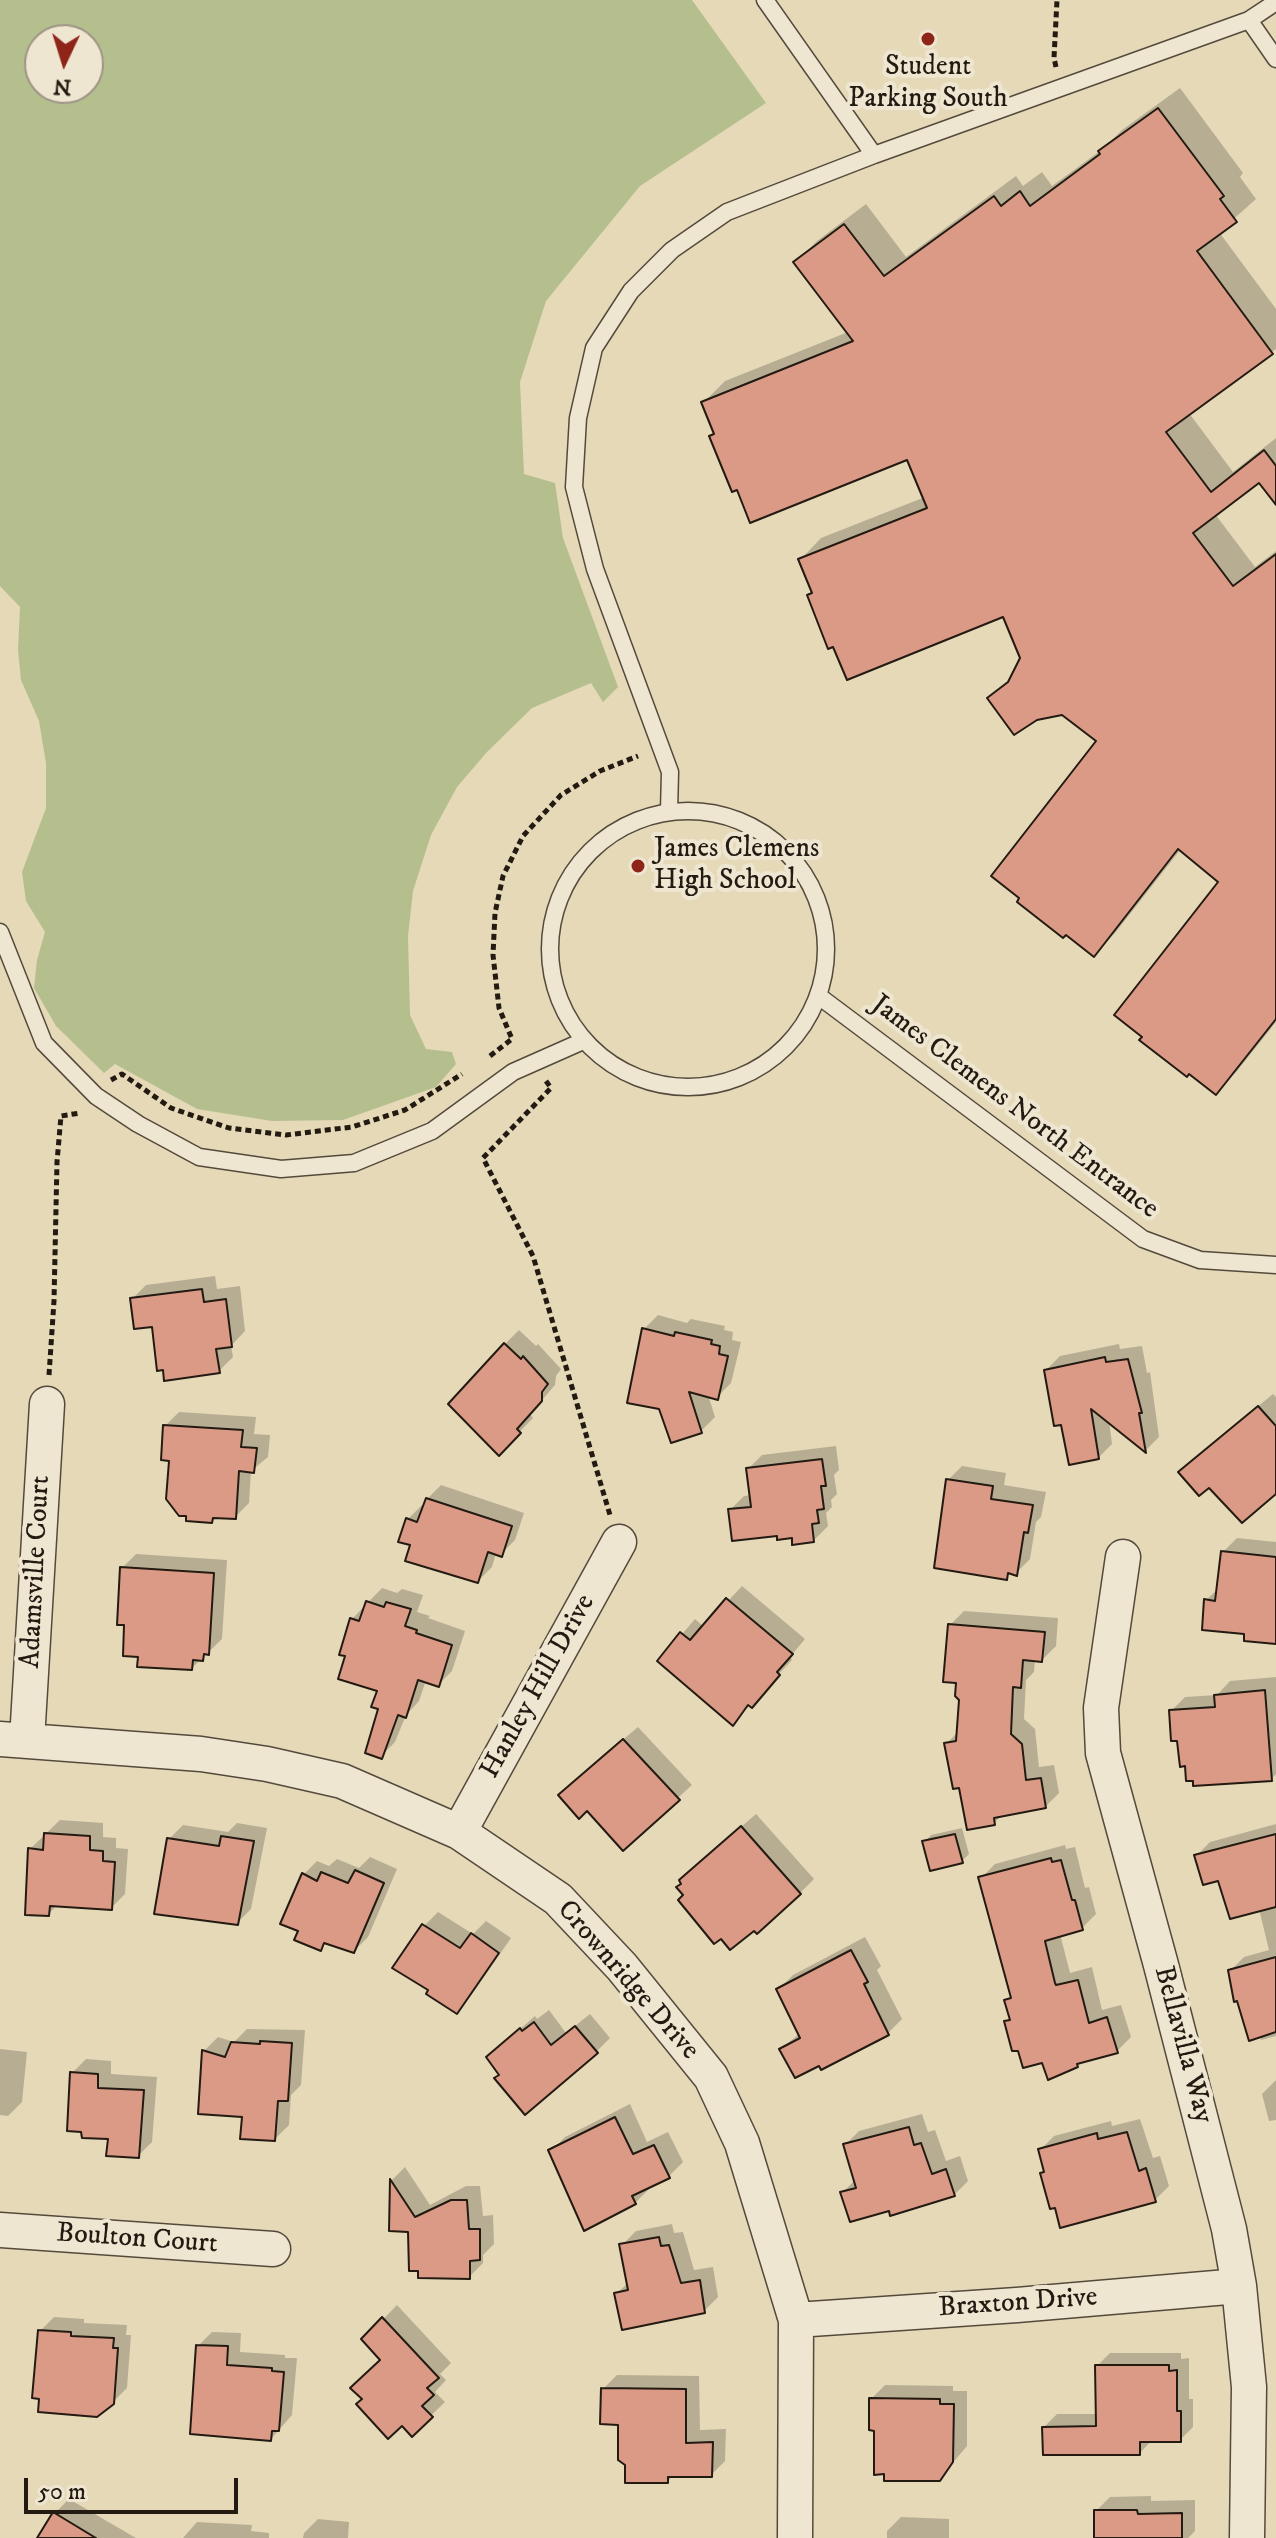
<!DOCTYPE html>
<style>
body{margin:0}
#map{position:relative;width:1276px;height:2538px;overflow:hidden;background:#e5d9b8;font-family:"IM FELL DW Pica",serif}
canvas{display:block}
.north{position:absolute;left:24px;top:24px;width:80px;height:80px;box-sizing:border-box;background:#eee6d1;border:2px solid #9d9485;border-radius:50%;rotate:184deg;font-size:22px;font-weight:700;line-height:32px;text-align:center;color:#231a12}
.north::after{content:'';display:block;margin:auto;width:28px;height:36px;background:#8f2418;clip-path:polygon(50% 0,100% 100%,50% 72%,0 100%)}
.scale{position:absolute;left:24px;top:2478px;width:214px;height:36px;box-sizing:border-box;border:4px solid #231a12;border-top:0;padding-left:10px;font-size:24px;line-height:28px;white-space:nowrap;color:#231a12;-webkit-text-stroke:6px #eee6d1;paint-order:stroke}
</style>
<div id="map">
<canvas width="1276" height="2538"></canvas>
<div class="north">N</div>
<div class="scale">50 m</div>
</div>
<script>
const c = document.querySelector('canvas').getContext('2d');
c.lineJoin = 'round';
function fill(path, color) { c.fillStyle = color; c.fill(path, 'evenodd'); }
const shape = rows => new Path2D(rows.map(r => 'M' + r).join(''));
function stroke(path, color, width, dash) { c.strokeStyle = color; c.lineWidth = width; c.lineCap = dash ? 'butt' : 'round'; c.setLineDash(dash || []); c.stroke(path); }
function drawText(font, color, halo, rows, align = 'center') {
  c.font = font + ' "IM FELL DW Pica",serif'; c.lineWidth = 8; c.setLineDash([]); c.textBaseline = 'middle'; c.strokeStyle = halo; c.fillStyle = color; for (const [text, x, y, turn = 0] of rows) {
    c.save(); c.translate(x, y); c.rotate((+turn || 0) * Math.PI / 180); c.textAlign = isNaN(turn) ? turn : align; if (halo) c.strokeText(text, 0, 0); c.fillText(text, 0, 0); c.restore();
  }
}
fill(shape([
 [0,0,692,0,766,103,640,186,546,301,520,382,524,474,555,483,563,538,618,687,603,702,591,683,532,708,487,752,457,787,431,835,413,891,408,936,410,1015,426,1049,452,1052,456,1064,436,1087,343,1120,272,1121,197,1109,115,1064,104,1073,56,1026,34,988,37,960,45,932,26,901,22,872,46,808,46,763,39,721,21,680,18,650,20,607,0,586],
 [88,40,88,88,40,88,40,40]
]), '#b5bf8e');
fill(shape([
 [1180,88,1243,173,1240,177,1256,199,1219,232,1276,309,1276,349,1189,413,1233,472,1276,438,1276,472,1261,480,1215,514,1255,567,1276,551,1276,1022,1237,1071,1216,1092,1221,881,1181,849,1115,933,1094,954,1099,741,1063,713,990,699,1013,676,1022,658,1004,614,809,595,813,591,800,560,821,538,925,497,908,457,716,432,704,402,725,381,848,332,796,262,817,241,866,204,906,257,1016,176,1023,186,1042,172,1052,186,1104,148,1122,130],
 [215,1276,217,1289,240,1286,245,1331,231,1346,233,1357,219,1371,154,1325,132,1299,146,1285],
 [658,1315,687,1323,691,1319,725,1326,724,1330,733,1332,732,1340,741,1342,731,1383,717,1397,708,1395,715,1417,701,1431,644,1329],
 [519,1330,536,1346,538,1344,561,1369,556,1376,555,1385,530,1414,533,1418,499,1453,505,1344],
 [1119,1344,1120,1349,1142,1346,1147,1373,1150,1372,1159,1437,1146,1450,1109,1420,1112,1444,1098,1458,1063,1423,1046,1370,1060,1356],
 [1273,1394,1276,1397,1276,1492,1195,1458],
 [179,1412,256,1417,254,1434,270,1435,268,1457,251,1471,249,1503,235,1517,216,1516,211,1520,171,1459,165,1426],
 [836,1446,839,1470,834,1475,837,1494,831,1500,832,1507,826,1513,828,1526,814,1540,779,1534,730,1510,744,1496,751,1495,748,1469,762,1455],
 [962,1466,1006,1473,1004,1485,1046,1492,1041,1517,1036,1522,1030,1559,1016,1573,1012,1572,1006,1577,948,1480],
 [441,1485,524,1513,515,1540,501,1554,496,1553,492,1567,478,1581,412,1544,408,1519,422,1505,425,1506,427,1499],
 [1237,1538,1276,1542,1276,1642,1247,1632,1206,1600,1219,1588,1223,1552],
 [136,1554,227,1560,222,1639,192,1668,140,1655,127,1624,122,1568],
 [742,1586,805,1639,790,1657,792,1660,733,1723,659,1661,695,1619,704,1627],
 [382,1588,397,1593,402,1589,423,1595,417,1612,430,1616,428,1618,465,1631,452,1671,438,1685,426,1680,419,1701,406,1715,395,1742,381,1756,379,1689,347,1655,352,1619],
 [964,1611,1058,1618,1056,1646,1042,1660,1035,1659,1034,1672,1026,1680,1024,1719,1035,1729,1039,1767,1054,1765,1059,1793,1045,1807,1002,1815,994,1823,961,1786,946,1744,959,1731,961,1700,950,1625],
 [1276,1677,1276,1774,1271,1779,1179,1739,1171,1711,1185,1697,1217,1695,1230,1681],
 [638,1727,692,1785,623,1848,574,1781],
 [756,1814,814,1879,800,1893,695,1867],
 [60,1820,103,1823,103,1837,116,1838,116,1848,128,1849,125,1894,111,1908,58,1905,48,1914,30,1849],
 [237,1823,267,1828,251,1909,237,1923,169,1839,183,1825,228,1832],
 [1276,1824,1276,2036,1261,2040,1230,1971,1244,1957,1269,1950,1259,1909,1219,1879,1196,1856,1210,1842],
 [962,1828,969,1854,962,1861,925,1842,931,1835],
 [1065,1845,1066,1849,1075,1847,1085,1888,1089,1887,1096,1914,1082,1928,1060,1934,1069,1969,1070,1973,1092,1967,1102,2010,1121,2005,1131,2037,1117,2051,1082,2060,1077,2065,1043,2061,1006,2022,1011,2017,1006,2001,1012,1994,981,1878,995,1864],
 [370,1857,397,1869,368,1937,354,1951,327,1942,320,1948,301,1930,303,1875,317,1861,329,1866,337,1859,359,1868],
 [438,1912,473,1934,486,1921,511,1938,470,1997,456,2011,424,1926],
 [865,1937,881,1966,877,1970,902,2019,888,2033,820,2064,781,2049,800,2033,779,1989,793,1975],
 [549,2010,566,2033,590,2014,610,2038,597,2051,501,2075,488,2057,535,2016,537,2019],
 [247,2029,305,2030,301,2085,291,2095,289,2125,275,2139,244,2115,204,2051,218,2037,234,2042],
 [0,2049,27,2052,22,2102,8,2116,0,2115],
 [86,2059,111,2061,111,2074,157,2077,152,2142,138,2156,110,2138,72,2073],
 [1276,2080,1276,2120,1269,2121,1262,2094],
 [630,2104,647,2142,668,2132,683,2162,669,2176,648,2187,649,2189,635,2203,551,2151,565,2137],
 [922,2114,928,2132,935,2130,946,2161,960,2156,968,2181,954,2195,842,2193,855,2180,845,2145,859,2131],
 [1140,2119,1153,2158,1160,2156,1169,2186,1155,2200,1042,2174,1046,2170,1040,2150,1054,2136,1111,2121,1112,2126],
 [405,2167,430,2205,466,2186,480,2186,483,2216,493,2215,494,2244,483,2255,483,2263,469,2277,410,2230,391,2229,392,2180],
 [672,2224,674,2233,683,2232,694,2270,713,2267,718,2297,704,2311,616,2294,629,2282,622,2245,636,2231],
 [397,2305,451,2363,440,2374,446,2380,435,2392,445,2402,412,2434,402,2423,364,2399,382,2360,364,2339],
 [54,2317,84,2319,84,2323,127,2325,126,2335,131,2335,127,2388,112,2403,40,2331],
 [212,2332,241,2333,240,2352,285,2355,285,2358,297,2358,292,2415,271,2439,198,2346],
 [1110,2353,1181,2353,1181,2359,1189,2358,1189,2399,1193,2399,1193,2427,1180,2440,1152,2440,1140,2453,1044,2427,1057,2414,1098,2414,1097,2366],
 [617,2375,699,2376,700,2430,726,2429,725,2461,711,2475,674,2475,668,2481,620,2423,603,2389],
 [885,2385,953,2386,953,2391,967,2391,967,2446,939,2479,876,2429,871,2399],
 [1151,2496,1151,2501,1195,2500,1195,2531,1188,2538,1096,2538,1096,2511,1110,2497],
 [69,2499,136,2538,39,2538,55,2513],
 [901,2517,949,2519,949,2538,887,2538,887,2531],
 [318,2519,349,2522,348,2538,303,2538,304,2533],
 [197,2522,252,2525,251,2531,269,2533,269,2538,183,2538]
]), '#0003');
const building = shape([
 [1158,108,1224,196,1220,199,1237,222,1197,251,1273,354,1166,432,1211,492,1264,450,1276,466,1276,505,1259,483,1193,533,1233,586,1276,554,1276,1019,1216,1095,1189,1074,1187,1077,1139,1040,1142,1037,1114,1015,1218,882,1178,849,1094,957,1066,935,1063,938,1017,902,1019,898,991,876,1096,741,1062,715,1037,720,1014,735,987,698,1008,682,1020,658,1003,617,847,680,833,647,828,649,807,595,812,593,798,559,927,508,907,460,750,523,737,490,732,492,709,436,714,434,701,402,853,341,793,262,844,224,884,276,994,196,1001,206,1020,191,1030,206,1100,154,1098,151,1158,108],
 [202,1289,204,1302,226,1299,232,1347,216,1349,220,1373,164,1381,163,1370,157,1371,152,1327,134,1329,130,1298,202,1289],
 [642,1328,674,1336,675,1332,712,1340,711,1344,720,1346,719,1354,728,1356,718,1400,689,1392,702,1433,671,1443,659,1409,627,1403,642,1328],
 [504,1343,521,1359,523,1356,548,1384,542,1392,542,1401,517,1429,521,1433,499,1456,448,1404,504,1343],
 [1105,1357,1106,1362,1128,1359,1142,1413,1139,1413,1146,1453,1091,1409,1099,1459,1069,1465,1061,1425,1054,1426,1044,1370,1105,1357],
 [1258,1406,1276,1426,1276,1494,1242,1523,1209,1488,1199,1496,1178,1472,1258,1406],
 [163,1425,243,1430,241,1447,257,1448,254,1473,239,1471,236,1519,213,1518,212,1523,186,1521,186,1516,179,1516,166,1499,169,1461,161,1460,163,1425],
 [822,1459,826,1486,821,1486,824,1509,817,1510,819,1523,812,1524,814,1542,792,1545,792,1538,777,1540,777,1536,732,1541,728,1509,751,1507,746,1468,822,1459],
 [946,1479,993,1486,991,1499,1033,1505,1028,1533,1024,1532,1017,1576,1008,1573,1007,1580,934,1568,946,1479],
 [426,1498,512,1526,502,1557,488,1552,478,1583,405,1561,410,1545,398,1542,406,1518,417,1522,426,1498],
 [1221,1551,1276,1557,1276,1644,1244,1641,1244,1634,1202,1630,1204,1599,1215,1601,1221,1551],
 [120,1567,214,1573,209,1655,204,1654,203,1661,193,1660,192,1670,137,1667,138,1657,123,1656,124,1625,117,1625,120,1567],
 [726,1598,793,1654,777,1672,780,1675,752,1708,748,1705,733,1726,657,1661,680,1632,690,1640,726,1598],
 [366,1601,384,1607,386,1602,411,1609,405,1626,417,1630,416,1633,452,1645,439,1687,418,1680,406,1718,398,1715,382,1759,365,1753,378,1709,371,1707,377,1691,338,1679,345,1656,339,1655,350,1618,359,1621,366,1601],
 [948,1624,1045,1632,1042,1662,1023,1660,1021,1688,1013,1687,1011,1734,1022,1744,1026,1780,1041,1778,1046,1808,994,1818,995,1825,967,1830,959,1788,953,1789,944,1743,956,1741,959,1700,955,1696,956,1683,943,1682,948,1624],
 [1265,1690,1272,1781,1193,1786,1193,1781,1186,1781,1185,1766,1180,1767,1177,1741,1171,1741,1169,1710,1215,1707,1214,1695,1265,1690],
 [623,1739,680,1800,623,1851,587,1811,579,1819,558,1795,623,1739],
 [741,1826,801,1894,757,1934,754,1931,730,1950,721,1939,714,1944,678,1900,683,1895,676,1887,681,1884,679,1880,741,1826],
 [44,1833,90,1836,90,1850,103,1851,103,1861,115,1862,112,1910,50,1906,49,1916,25,1915,28,1848,43,1850,44,1833],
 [955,1834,963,1863,930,1871,922,1841,955,1834],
 [1276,1834,1276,1907,1230,1919,1218,1881,1203,1885,1194,1855,1276,1834],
 [221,1836,254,1841,238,1925,154,1914,167,1838,219,1846,221,1836],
 [1051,1858,1052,1862,1061,1860,1072,1900,1075,1900,1083,1930,1045,1941,1055,1983,1056,1985,1078,1980,1089,2023,1107,2017,1118,2053,1077,2064,1078,2067,1048,2080,1042,2063,1023,2068,1018,2051,1012,2051,1004,2021,1010,2020,1004,2000,1011,1998,978,1877,1051,1858],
 [355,1870,384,1883,354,1953,324,1943,321,1951,294,1940,298,1931,280,1924,302,1873,317,1881,321,1872,348,1883,355,1870],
 [422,1924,460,1948,471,1933,499,1953,457,2014,426,1994,428,1990,392,1968,422,1924],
 [851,1950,868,1982,864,1984,889,2035,821,2070,819,2066,795,2078,779,2049,800,2038,776,1989,851,1950],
 [1276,1957,1276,2032,1249,2041,1237,2001,1234,2002,1228,1970,1276,1957],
 [534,2022,551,2045,575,2026,598,2053,525,2115,494,2078,499,2075,486,2057,520,2028,522,2031,534,2022],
 [260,2041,292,2043,288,2101,278,2101,275,2141,240,2139,242,2117,198,2114,202,2050,225,2057,231,2042,260,2044,260,2041],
 [70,2072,98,2074,98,2088,144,2090,139,2158,106,2156,108,2139,82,2138,81,2132,67,2131,70,2072],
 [615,2117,633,2154,654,2145,670,2178,632,2196,636,2204,584,2231,548,2150,615,2117],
 [909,2127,914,2145,921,2143,932,2174,946,2169,955,2196,890,2216,889,2211,850,2222,840,2192,856,2188,843,2144,909,2127],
 [1127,2132,1139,2171,1146,2168,1156,2202,1060,2228,1055,2208,1050,2209,1040,2173,1044,2172,1038,2149,1097,2133,1098,2139,1127,2132],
 [390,2179,415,2217,451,2200,467,2200,469,2229,480,2229,480,2260,470,2261,470,2279,418,2278,418,2271,409,2271,408,2232,389,2231,390,2179],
 [659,2237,661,2246,669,2245,681,2283,700,2280,705,2313,622,2330,614,2293,628,2290,619,2244,659,2237],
 [382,2317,439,2378,427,2388,434,2395,422,2406,433,2417,412,2437,402,2426,388,2439,356,2404,362,2399,350,2388,380,2360,361,2339,382,2317],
 [38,2330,71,2332,71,2336,114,2338,113,2348,118,2348,114,2404,97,2417,38,2412,39,2399,32,2398,38,2330],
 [196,2345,228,2346,227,2365,272,2368,272,2371,284,2372,279,2431,272,2431,271,2441,190,2434,196,2345],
 [1095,2365,1169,2365,1169,2371,1177,2370,1177,2411,1181,2411,1181,2442,1140,2442,1140,2455,1043,2455,1042,2427,1096,2426,1095,2365],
 [601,2388,686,2389,686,2443,713,2442,712,2477,668,2477,668,2483,625,2483,625,2465,618,2460,618,2425,600,2424,601,2388],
 [869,2398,940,2399,940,2404,954,2404,953,2462,940,2481,884,2481,884,2474,874,2475,874,2431,869,2430,869,2398],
 [1094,2510,1137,2510,1138,2514,1182,2513,1182,2538,1094,2538,1094,2510],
 [53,2512,96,2538,37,2538,53,2512]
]);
fill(building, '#db9a85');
stroke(building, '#231a12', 2);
const service = shape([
 [765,0,874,155],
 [1249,20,1276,59],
 '550 949a138 138 0 1 1 276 0a138 138 0 1 1-276 0Z',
 [669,811,670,772,595,569,574,487,578,418,594,348,631,291,672,250,727,212,874,155,1249,20,1276,2],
 [0,932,44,1043,96,1096,138,1124,199,1157,281,1169,354,1163,432,1131,513,1072,583,1041],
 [820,997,1143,1239,1200,1260,1276,1265]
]);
const minor = shape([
 [1123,1557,1101,1708,1103,1753,1161,1965,1229,2229,1239,2286,1249,2387,1247,2538],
 [0,1739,201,1754,267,1764,342,1781,459,1832,558,1899,622,1967,711,2077,742,2143,796,2320,795,2538],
 [27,1740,47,1404],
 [459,1832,619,1542],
 [0,2230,273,2249],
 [796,2320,1017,2305,1239,2286]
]);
stroke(service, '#544a3c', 19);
stroke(minor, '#544a3c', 37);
stroke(shape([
 [1056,67,1054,58,1057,0],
 [490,1056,512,1039,499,1008,493,955,495,913,503,876,523,836,561,795,600,771,638,756],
 [111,1080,122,1074,171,1108,229,1128,286,1135,352,1127,405,1110,462,1074],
 [546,1081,551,1088,483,1158,533,1256,610,1515],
 [49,1375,54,1301,57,1162,61,1116,80,1113]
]), '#231a12', 5, [6, 4]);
stroke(service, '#eee6d1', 16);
stroke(minor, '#eee6d1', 34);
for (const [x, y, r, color] of [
 [928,39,8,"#8f2418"],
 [638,866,8,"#8f2418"]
]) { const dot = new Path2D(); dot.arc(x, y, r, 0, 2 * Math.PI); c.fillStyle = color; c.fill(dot); stroke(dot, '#eee6d1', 3); }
drawText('28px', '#231a12', '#eee6d1', [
 ["Student",928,68],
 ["Parking South",928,100],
 ["James Clemens",654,850,"left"],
 ["High School",654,882,"left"]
]);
drawText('28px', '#231a12', '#eee6d1', [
 ["James Clemens North Entrance",1014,1108,37],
 ["Adamsville Court",37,1572,-87],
 ["Hanley Hill Drive",539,1687,-61],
 ["Crownridge Drive",627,1981,49],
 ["Bellavilla Way",1182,2045,75],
 ["Boulton Court",137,2240,4],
 ["Braxton Drive",1018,2304,-4]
]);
</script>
